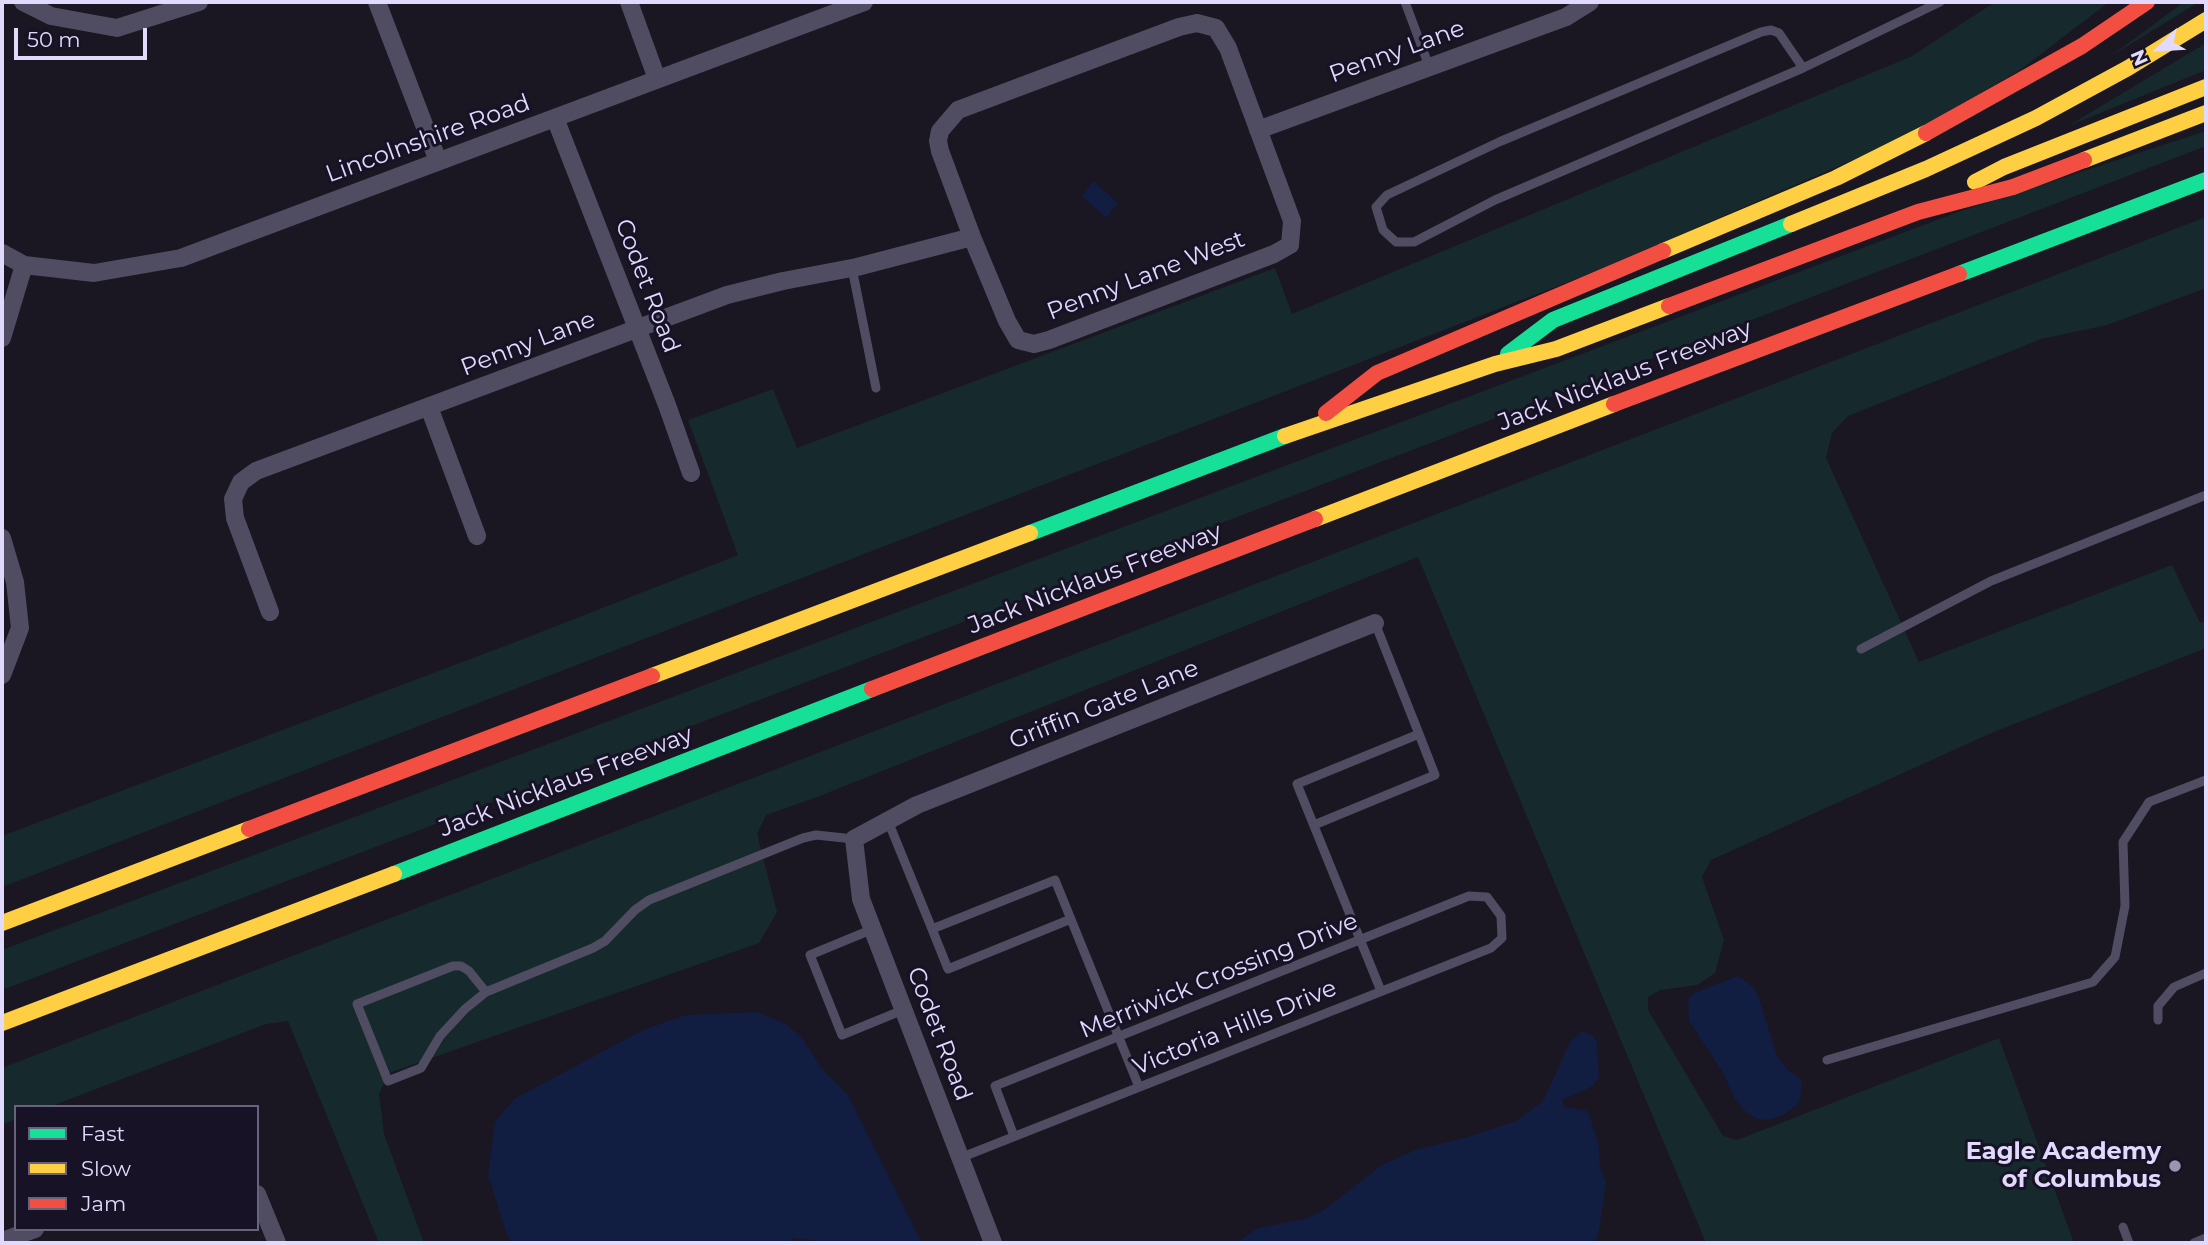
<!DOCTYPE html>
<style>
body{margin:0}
#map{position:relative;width:2208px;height:1245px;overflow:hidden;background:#1a1622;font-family:Montserrat,sans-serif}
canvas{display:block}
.frame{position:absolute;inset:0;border:4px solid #e2dafc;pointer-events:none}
.legend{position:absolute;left:14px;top:1105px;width:245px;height:126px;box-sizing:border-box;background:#181226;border:2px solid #69627c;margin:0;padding:9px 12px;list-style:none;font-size:21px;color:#e2dafc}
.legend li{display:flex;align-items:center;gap:14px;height:35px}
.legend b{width:35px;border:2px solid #69627c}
.north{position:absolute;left:2124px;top:14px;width:70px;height:70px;-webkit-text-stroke:5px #181226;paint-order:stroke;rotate:246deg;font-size:19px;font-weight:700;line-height:28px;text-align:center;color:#e2dafc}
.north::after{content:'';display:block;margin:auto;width:24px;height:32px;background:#e2dafc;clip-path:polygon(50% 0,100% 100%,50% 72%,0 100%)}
.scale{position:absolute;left:14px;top:28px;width:133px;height:32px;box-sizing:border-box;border:4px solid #e2dafc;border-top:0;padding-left:9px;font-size:21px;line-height:24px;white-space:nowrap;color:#e2dafc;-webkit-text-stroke:5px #181226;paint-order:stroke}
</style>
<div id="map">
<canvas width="2208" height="1245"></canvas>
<div class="frame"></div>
<ul class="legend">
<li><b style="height:9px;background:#16e098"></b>Fast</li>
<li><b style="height:9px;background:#ffcf43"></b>Slow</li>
<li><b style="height:9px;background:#f24e42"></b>Jam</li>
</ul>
<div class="north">N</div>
<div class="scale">50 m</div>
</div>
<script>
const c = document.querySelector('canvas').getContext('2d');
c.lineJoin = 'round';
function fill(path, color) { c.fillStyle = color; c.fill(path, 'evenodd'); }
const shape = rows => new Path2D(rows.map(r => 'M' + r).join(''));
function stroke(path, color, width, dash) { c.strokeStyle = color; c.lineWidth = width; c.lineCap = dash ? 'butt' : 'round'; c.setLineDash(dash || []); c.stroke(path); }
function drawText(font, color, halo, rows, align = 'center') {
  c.font = font + ' Montserrat,sans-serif'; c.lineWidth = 6; c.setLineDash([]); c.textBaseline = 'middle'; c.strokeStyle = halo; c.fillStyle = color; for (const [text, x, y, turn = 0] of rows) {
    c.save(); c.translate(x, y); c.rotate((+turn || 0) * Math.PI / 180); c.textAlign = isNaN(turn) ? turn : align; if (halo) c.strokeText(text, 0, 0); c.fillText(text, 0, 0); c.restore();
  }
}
fill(shape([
 [1995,2,2109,2,2020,70,1904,138,1594,272,2,887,2,836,518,641,738,555,688,420,773,389,797,448,1275,268,1292,314,1912,56],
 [2184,2,2199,2,2111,56],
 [2206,43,2206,70,2068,126],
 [2206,131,2206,146,2,990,2,950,1958,212],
 [2206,217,2206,288,2107,325,2041,339,1848,416,1832,433,1826,458,1919,662,2172,565,2200,623,2206,621,2206,648,1989,734,1711,860,1702,877,1724,940,1715,973,1697,985,1660,990,1648,997,1648,1010,1723,1136,1737,1140,1999,1038,2074,1243,1706,1243,1418,557,817,797,766,815,757,834,777,912,759,943,389,1073,379,1094,384,1134,424,1243,379,1243,288,1021,266,1024,49,1107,16,1107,16,1119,2,1125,2,1068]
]), '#162a2d');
fill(shape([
 [1093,181,1118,203,1106,218,1082,196],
 [1738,976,1753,987,1758,995,1777,1056,1788,1070,1799,1077,1802,1084,1799,1103,1783,1115,1767,1120,1757,1119,1746,1112,1735,1099,1723,1073,1689,1021,1688,999,1694,993],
 [757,1012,786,1024,802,1038,822,1069,848,1095,922,1243,833,1243,792,1238,791,1243,512,1243,506,1232,488,1175,495,1122,514,1099,645,1029,686,1015],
 [1582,1031,1593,1036,1597,1042,1599,1077,1593,1086,1562,1100,1565,1107,1588,1111,1599,1145,1600,1166,1606,1182,1599,1231,1595,1243,1236,1243,1258,1228,1304,1219,1321,1212,1382,1165,1415,1150,1468,1137,1516,1121,1543,1101,1570,1042]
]), '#121d42');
stroke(shape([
 [1405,2,1429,66],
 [1803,68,1779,33,1771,30,1761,32,1499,142,1387,195,1376,207,1383,230,1396,242,1414,242,1495,200,1803,68,1940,2],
 [852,268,876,388],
 [1375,623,1419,734,1297,784,1381,991],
 [1861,649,1991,581,2206,495],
 [888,821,932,929,1055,880,1139,1087],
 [1314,825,1435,775,1419,734],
 [873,929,810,955,842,1035,903,1010],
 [932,929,948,969,1071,919],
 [486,992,469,971,461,966,453,966,357,1004,388,1081,421,1068,440,1036,465,1009,486,992,593,948,605,941,635,910,649,900,803,838,816,835,854,839],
 [2158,1020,2158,1006,2174,987,2206,973],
 [1827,1060,2093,982,2115,957,2125,906,2123,842,2149,802,2206,780],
 [960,1158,1491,948,1502,938,1501,916,1487,897,1469,896,995,1086,1014,1136],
 [2123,1227,2129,1243],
 [2194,1243,2206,1238]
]), '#504c61', 9);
stroke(shape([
 [23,2,51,16,117,28,199,2],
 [377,2,438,161],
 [629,2,657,79],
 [1197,23,1216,28,1228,48,1292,221,1290,245,1274,254,1049,340,1034,344,1018,340,1007,321,972,237,940,151,938,141,940,131,958,110,966,107,1179,27,1197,23],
 [555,118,667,405,691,473],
 [1258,130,1566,17,1590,2],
 [2,253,24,265,94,273,181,258,864,2],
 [2,338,24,265],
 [429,407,477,536],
 [2,538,15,582,20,628,2,675],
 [270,612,235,518,233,499,241,482,256,471,727,295,783,281,857,267,972,237],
 [257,1194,277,1243],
 [2,1241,35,1229],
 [993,1243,861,899,854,839,917,805,1375,623]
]), '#504c61', 18);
stroke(shape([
 [1959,274,2206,180],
 [1508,354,1553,320,1791,224],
 [1030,533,1285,436],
 [394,874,872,689]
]), '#16e098', 16);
stroke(shape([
 [2084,160,2206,113],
 [1975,182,2004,167,2206,87],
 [1791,224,1926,169,2036,118,2128,68,2206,20],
 [1663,251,1836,178,1926,133],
 [1285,436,1495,364,1556,349,1669,306],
 [1315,519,1614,404],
 [652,676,1030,533],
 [2,923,249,829],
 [2,1023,394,874]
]), '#ffcf43', 16);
stroke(shape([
 [1926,133,2082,46,2147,2],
 [1669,306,1918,212,2013,187,2084,160],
 [1614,404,1959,274],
 [1326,413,1377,373,1663,251],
 [872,689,1315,519],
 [249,829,652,676]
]), '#f24e42', 16);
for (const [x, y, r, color] of [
 [2175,1166,7,"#9c95b0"]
]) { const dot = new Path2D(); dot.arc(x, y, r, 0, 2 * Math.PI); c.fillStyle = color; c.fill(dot); stroke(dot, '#181226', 2.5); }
drawText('24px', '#e2dafc', '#181226', [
 ["Penny Lane",1397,52,-20],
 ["Lincolnshire Road",428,139,-20],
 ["Penny Lane West",1146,276,-21],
 ["Codet Road",647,286,69],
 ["Penny Lane",528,344,-21],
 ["Jack Nicklaus Freeway",1625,376,-21],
 ["Jack Nicklaus Freeway",1095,579,-21],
 ["Griffin Gate Lane",1104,705,-22],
 ["Jack Nicklaus Freeway",566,782,-21],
 ["Merriwick Crossing Drive",1219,976,-22],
 ["Victoria Hills Drive",1235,1028,-22],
 ["Codet Road",939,1034,69]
]);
drawText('bold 24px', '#e2dafc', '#181226', [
 ["Eagle Academy",2161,1152],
 ["of Columbus",2161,1180]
], 'right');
</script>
